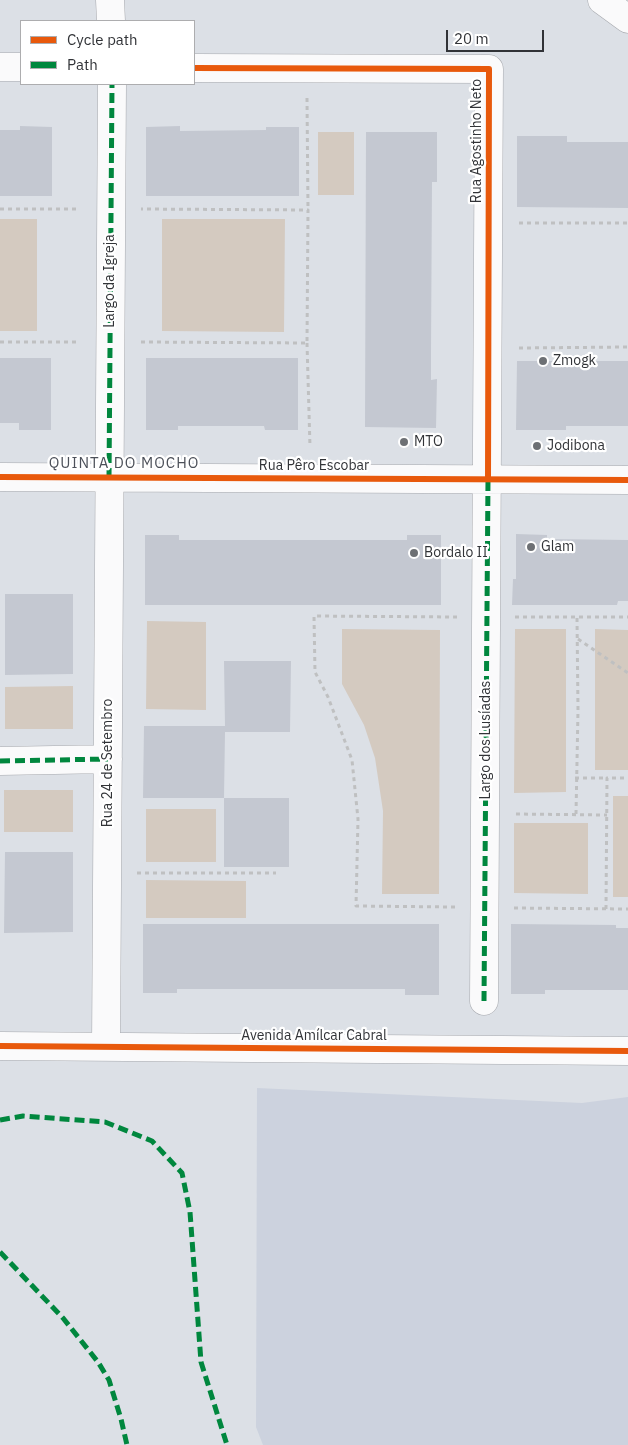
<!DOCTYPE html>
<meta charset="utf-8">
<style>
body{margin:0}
#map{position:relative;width:628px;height:1445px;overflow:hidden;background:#dce0e6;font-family:"IBM Plex Sans",sans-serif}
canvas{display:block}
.legend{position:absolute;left:20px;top:20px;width:175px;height:65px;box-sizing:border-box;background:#fff;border:1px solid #adadaf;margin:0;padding:6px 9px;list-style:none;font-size:15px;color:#313337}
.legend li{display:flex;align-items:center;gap:10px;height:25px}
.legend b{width:25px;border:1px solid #adadaf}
.scale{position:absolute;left:446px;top:30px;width:98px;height:22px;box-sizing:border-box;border:2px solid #313337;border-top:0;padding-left:6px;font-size:15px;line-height:18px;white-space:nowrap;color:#313337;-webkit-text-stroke:4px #fff;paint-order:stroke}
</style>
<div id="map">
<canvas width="628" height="1445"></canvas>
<ul class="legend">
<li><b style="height:6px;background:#e8590c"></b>Cycle path</li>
<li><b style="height:6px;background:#00873e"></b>Path</li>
</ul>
<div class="scale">20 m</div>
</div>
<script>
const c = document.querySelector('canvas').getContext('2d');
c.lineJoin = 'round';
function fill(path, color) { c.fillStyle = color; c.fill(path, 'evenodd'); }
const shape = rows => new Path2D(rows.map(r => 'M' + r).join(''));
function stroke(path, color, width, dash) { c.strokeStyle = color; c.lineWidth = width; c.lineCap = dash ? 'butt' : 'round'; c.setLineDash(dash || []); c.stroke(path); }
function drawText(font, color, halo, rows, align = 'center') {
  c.font = font + ' "IBM Plex Sans",sans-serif'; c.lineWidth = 4.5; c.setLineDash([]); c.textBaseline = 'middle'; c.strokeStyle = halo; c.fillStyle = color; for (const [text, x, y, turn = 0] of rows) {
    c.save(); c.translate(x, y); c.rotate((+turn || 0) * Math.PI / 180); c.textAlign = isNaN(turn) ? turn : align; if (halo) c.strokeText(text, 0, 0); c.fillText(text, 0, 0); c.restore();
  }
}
fill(shape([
 [257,1088,582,1103,628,1097,628,1445,263,1445,256,1427]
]), '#ccd2de');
fill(shape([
 [318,132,354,132,354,195,318,195],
 [0,219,37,219,37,331,0,331],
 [162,219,285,219,284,332,162,331],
 [147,621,206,622,206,710,146,709],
 [342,629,440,630,439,894,382,894,383,811,375,758,364,725,342,684],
 [515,629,566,629,566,792,514,793],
 [595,629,628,630,628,770,595,770],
 [73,686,73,729,5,729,5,687],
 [4,790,73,790,73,832,4,832],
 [613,796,628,796,628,897,613,897],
 [146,809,216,809,216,862,146,862],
 [514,823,588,823,588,894,514,893],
 [146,880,246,881,246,918,146,918]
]), '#d4cac0');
fill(shape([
 [20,126,52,127,52,196,0,196,0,130,20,130],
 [180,126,180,131,266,130,266,127,299,127,299,196,146,196,146,127],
 [366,132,437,132,437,182,432,182,431,352,431,380,437,379,436,428,365,427],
 [517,136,567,136,567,142,628,142,628,208,517,207],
 [0,358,51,358,51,430,19,430,19,423,0,423],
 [146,358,298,358,298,430,265,430,264,426,178,426,178,430,146,430],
 [517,361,628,361,628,426,566,426,566,430,516,430],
 [516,534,547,535,547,539,628,540,628,601,618,601,617,605,512,605,513,579,516,579],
 [145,535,179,535,179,540,407,540,407,535,441,535,441,605,145,605],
 [5,594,73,594,73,674,5,675],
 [224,661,291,661,290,732,225,732,224,798,143,798,144,726,225,726],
 [224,798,289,798,289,867,224,867],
 [5,852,73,852,73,932,4,933],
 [143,924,439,924,439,995,405,995,405,989,177,989,177,993,143,993],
 [511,924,616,925,616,928,628,928,628,990,545,990,545,994,511,994]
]), '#c4c8d1');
const minor = shape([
 [110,0,111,21],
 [602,0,628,19],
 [0,67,21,67],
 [194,68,489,69,484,1001],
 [0,477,628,480],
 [0,761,108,759],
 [0,1046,628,1051],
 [106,1047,112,84]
]);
stroke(minor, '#a6a8ad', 29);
stroke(shape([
 [307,98,308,210],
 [0,209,80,209],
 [519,223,628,223],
 [0,342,79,342],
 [141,342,307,343,308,210,141,209],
 [307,343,310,447],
 [519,348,628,347],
 [515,617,628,617],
 [578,639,628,673],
 [575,778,607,778],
 [516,814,607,815],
 [576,814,578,710,577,617],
 [137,873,276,873],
 [455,907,356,906,358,819,352,760,328,697,315,672,314,616,457,617],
 [514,908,628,909],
 [606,909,607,778,628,778]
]), '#bfc0c1', 3, [4, 4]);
stroke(minor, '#fafafb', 28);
stroke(shape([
 [109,478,112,84],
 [0,761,108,759],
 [484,1001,488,479],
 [0,1120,23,1116,105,1122,152,1141,182,1173,190,1212,201,1362,227,1445],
 [0,1252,63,1318,98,1362,109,1380,121,1419,127,1445]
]), '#00873e', 5, [10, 5]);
stroke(shape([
 [194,68,489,69,488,479],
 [0,477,628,480],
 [0,1046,628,1051]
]), '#e8590c', 6);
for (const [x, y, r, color] of [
 [543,361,5,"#6d7074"],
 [404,442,5,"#6d7074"],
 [537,446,5,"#6d7074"],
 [531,547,5,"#6d7074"],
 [414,553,5,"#6d7074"]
]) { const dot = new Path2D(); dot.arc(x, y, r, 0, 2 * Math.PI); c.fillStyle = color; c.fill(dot); stroke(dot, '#fff', 2); }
drawText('14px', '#313337', '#fff', [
 ["Rua Agostinho Neto",477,141,-90],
 ["Largo da Igreja",110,281,-90],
 ["Rua Pêro Escobar",314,466],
 ["Largo dos Lusíadas",486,740,-90],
 ["Rua 24 de Setembro",108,763,-90],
 ["Avenida Amílcar Cabral",314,1036]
]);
drawText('14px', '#313337', '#fff', [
 ["Zmogk",553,361],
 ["MTO",414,442],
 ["Jodibona",547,446],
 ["Glam",541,547],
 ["Bordalo II",424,553]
], 'left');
c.letterSpacing = '1px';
drawText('15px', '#4c5059', '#fff', [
 ["QUINTA DO MOCHO",124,464]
]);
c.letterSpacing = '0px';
</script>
